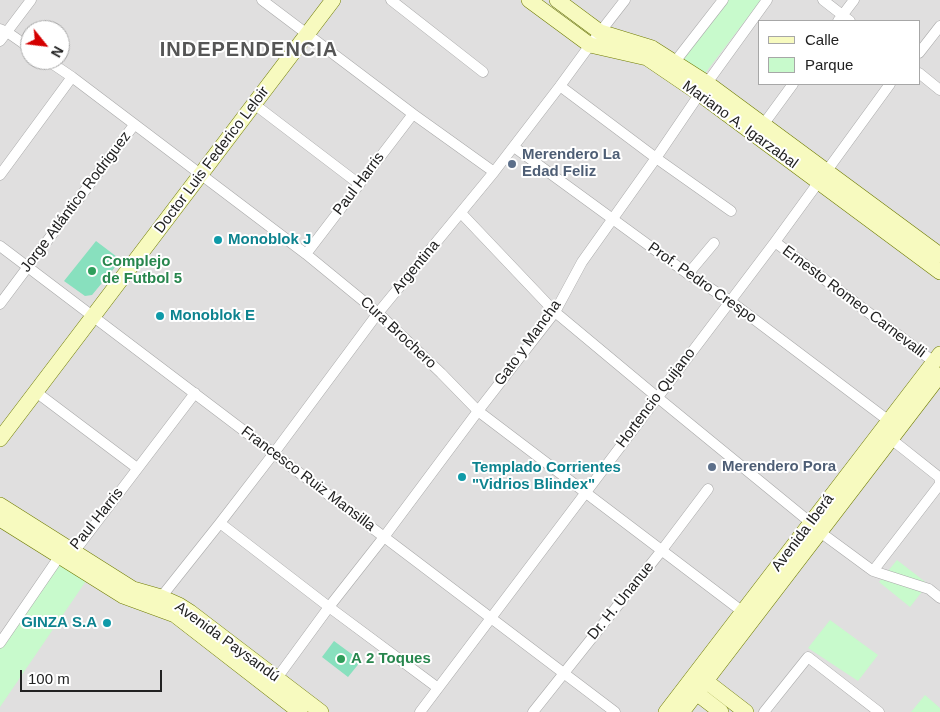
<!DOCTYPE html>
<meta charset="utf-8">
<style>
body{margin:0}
#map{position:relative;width:940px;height:712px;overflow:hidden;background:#f2efe9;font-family:Arial,sans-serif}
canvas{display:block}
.legend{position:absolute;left:758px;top:20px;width:162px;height:65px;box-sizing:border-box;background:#fff;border:1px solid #a7a7a7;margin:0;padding:6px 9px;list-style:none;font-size:15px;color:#222}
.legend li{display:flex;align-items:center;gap:10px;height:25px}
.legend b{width:25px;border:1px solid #a7a7a7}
.north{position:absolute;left:20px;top:20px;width:50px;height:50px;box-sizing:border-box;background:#fff;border:1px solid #a7a7a7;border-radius:50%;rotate:119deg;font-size:14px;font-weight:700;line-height:20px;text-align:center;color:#222}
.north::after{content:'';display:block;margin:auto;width:18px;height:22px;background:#d40000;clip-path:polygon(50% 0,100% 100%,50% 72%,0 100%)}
.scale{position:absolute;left:20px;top:670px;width:142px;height:22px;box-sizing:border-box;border:2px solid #222;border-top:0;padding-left:6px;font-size:15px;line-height:18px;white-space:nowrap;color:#222;-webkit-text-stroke:4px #fff;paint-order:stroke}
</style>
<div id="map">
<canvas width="940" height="712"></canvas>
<ul class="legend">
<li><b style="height:6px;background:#f7fabf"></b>Calle</li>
<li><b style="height:14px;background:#c8facc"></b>Parque</li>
</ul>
<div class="north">N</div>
<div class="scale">100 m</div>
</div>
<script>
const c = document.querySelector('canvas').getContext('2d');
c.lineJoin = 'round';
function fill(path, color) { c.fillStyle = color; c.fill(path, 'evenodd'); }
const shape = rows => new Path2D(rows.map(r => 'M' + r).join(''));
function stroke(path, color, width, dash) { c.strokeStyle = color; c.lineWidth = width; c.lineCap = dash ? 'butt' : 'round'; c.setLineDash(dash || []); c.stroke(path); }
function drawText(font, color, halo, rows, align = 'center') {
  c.font = font + ' Arial,sans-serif'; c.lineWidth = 4; c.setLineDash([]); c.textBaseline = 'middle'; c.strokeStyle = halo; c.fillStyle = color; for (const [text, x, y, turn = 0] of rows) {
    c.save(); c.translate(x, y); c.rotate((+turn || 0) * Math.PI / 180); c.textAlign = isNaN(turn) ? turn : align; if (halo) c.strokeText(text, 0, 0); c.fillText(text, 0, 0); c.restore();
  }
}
fill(shape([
 [0,0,940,0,940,712,0,712],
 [759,21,919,21,919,84,759,84],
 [30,30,60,30,60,60,30,60]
]), '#e0dfdf');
fill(shape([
 [728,0,761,0,703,76,682,61],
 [897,560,928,584,910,607,879,582],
 [58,563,86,581,0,707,0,648],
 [830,620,878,655,858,681,808,648],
 [925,695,940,708,940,712,911,712]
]), '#c8facc');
fill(shape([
 [96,241,121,260,92,295,85,296,64,281],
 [334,641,361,661,348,677,322,657]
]), '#88e0be');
const street = shape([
 [262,0,413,114,494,172],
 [391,0,483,72],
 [823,0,850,21],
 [838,21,854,0],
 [0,29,7,32,30,48],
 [0,41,31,0],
 [919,53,940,26],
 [47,60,72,77,306,254,378,313,441,373,478,411,743,612],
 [674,63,723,0],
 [919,73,940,90],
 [560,86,656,158,731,211],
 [254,104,359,184],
 [763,125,793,84],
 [514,147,688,274,730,301,889,421],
 [0,175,72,77],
 [461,213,555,312,657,397,811,523],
 [775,242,934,362],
 [0,246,615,712],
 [306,254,413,114],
 [688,274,714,243],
 [0,304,134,125],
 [36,392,137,468],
 [891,439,939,477,940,482],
 [220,523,329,607,438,688],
 [820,532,873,571,940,484],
 [873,571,929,589,940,598],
 [158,601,220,523,274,453,378,313,494,172,560,86,590,45,625,0],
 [0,643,59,557,74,552,195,393],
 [277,678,329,607,384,537,478,411,555,312,582,262,656,158,707,83,767,0],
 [420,712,775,242,890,84],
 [533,712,662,550,708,489],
 [764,712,808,657,879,712]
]);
const secondary = shape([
 [529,0,590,45,647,58,700,94,940,272],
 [557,0,600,32,652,48,707,83,940,255],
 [0,439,333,0],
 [0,505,133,589,161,597,179,605,190,612,321,712],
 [0,519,123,596,175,615,300,712],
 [698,675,746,712],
 [690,688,721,712],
 [666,712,940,354],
 [682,712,940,375]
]);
stroke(street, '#a9a9a9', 11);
stroke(secondary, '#707d05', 16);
stroke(street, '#fff', 10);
stroke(secondary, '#f7fabf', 15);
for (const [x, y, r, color] of [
 [512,164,5,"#5c6f8a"],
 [218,240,5,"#0f9aa8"],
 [92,271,5,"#2e9e5b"],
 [160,316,5,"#0f9aa8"],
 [712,467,5,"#5c6f8a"],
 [462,477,5,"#0f9aa8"],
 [107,623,5,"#0f9aa8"],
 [341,659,5,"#2e9e5b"]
]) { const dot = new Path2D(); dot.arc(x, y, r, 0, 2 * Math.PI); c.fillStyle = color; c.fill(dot); stroke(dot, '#fff', 2); }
drawText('15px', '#222', '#fff', [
 ["Mariano A. Igarzabal",740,125,36],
 ["Doctor Luis Federico Leloir",212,160,-53],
 ["Paul Harris",359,184,-53],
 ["Jorge Atlántico Rodriguez",76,202,-53],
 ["Argentina",416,267,-50],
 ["Prof. Pedro Crespo",702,283,35],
 ["Ernesto Romeo Carnevalli",854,302,37],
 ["Cura Brochero",398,333,43],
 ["Gato y Mancha",528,343,-54],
 ["Hortencio Quijano",656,398,-53],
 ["Francesco Ruiz Mansilla",308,479,37],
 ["Paul Harris",97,519,-51],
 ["Avenida Iberá",803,533,-53],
 ["Dr. H. Unanue",621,601,-51],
 ["Avenida Paysandú",227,642,36]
]);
drawText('bold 15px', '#4e5e75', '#fff', [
 ["Merendero La",522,155],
 ["Edad Feliz",522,172],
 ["Merendero Pora",722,467]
], 'left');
drawText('bold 15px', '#0d838f', '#fff', [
 ["Monoblok J",228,240],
 ["Monoblok E",170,316],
 ["Templado Corrientes",472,468],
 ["\"Vidrios Blindex\"",472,485],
 ["GINZA S.A",97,623,"right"]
], 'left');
drawText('bold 15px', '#27864d', '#fff', [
 ["Complejo",102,262],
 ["de Futbol 5",102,279],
 ["A 2 Toques",351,659]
], 'left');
c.letterSpacing = '1px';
drawText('bold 20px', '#555', '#fff', [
 ["INDEPENDENCIA",249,50]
]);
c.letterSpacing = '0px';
</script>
